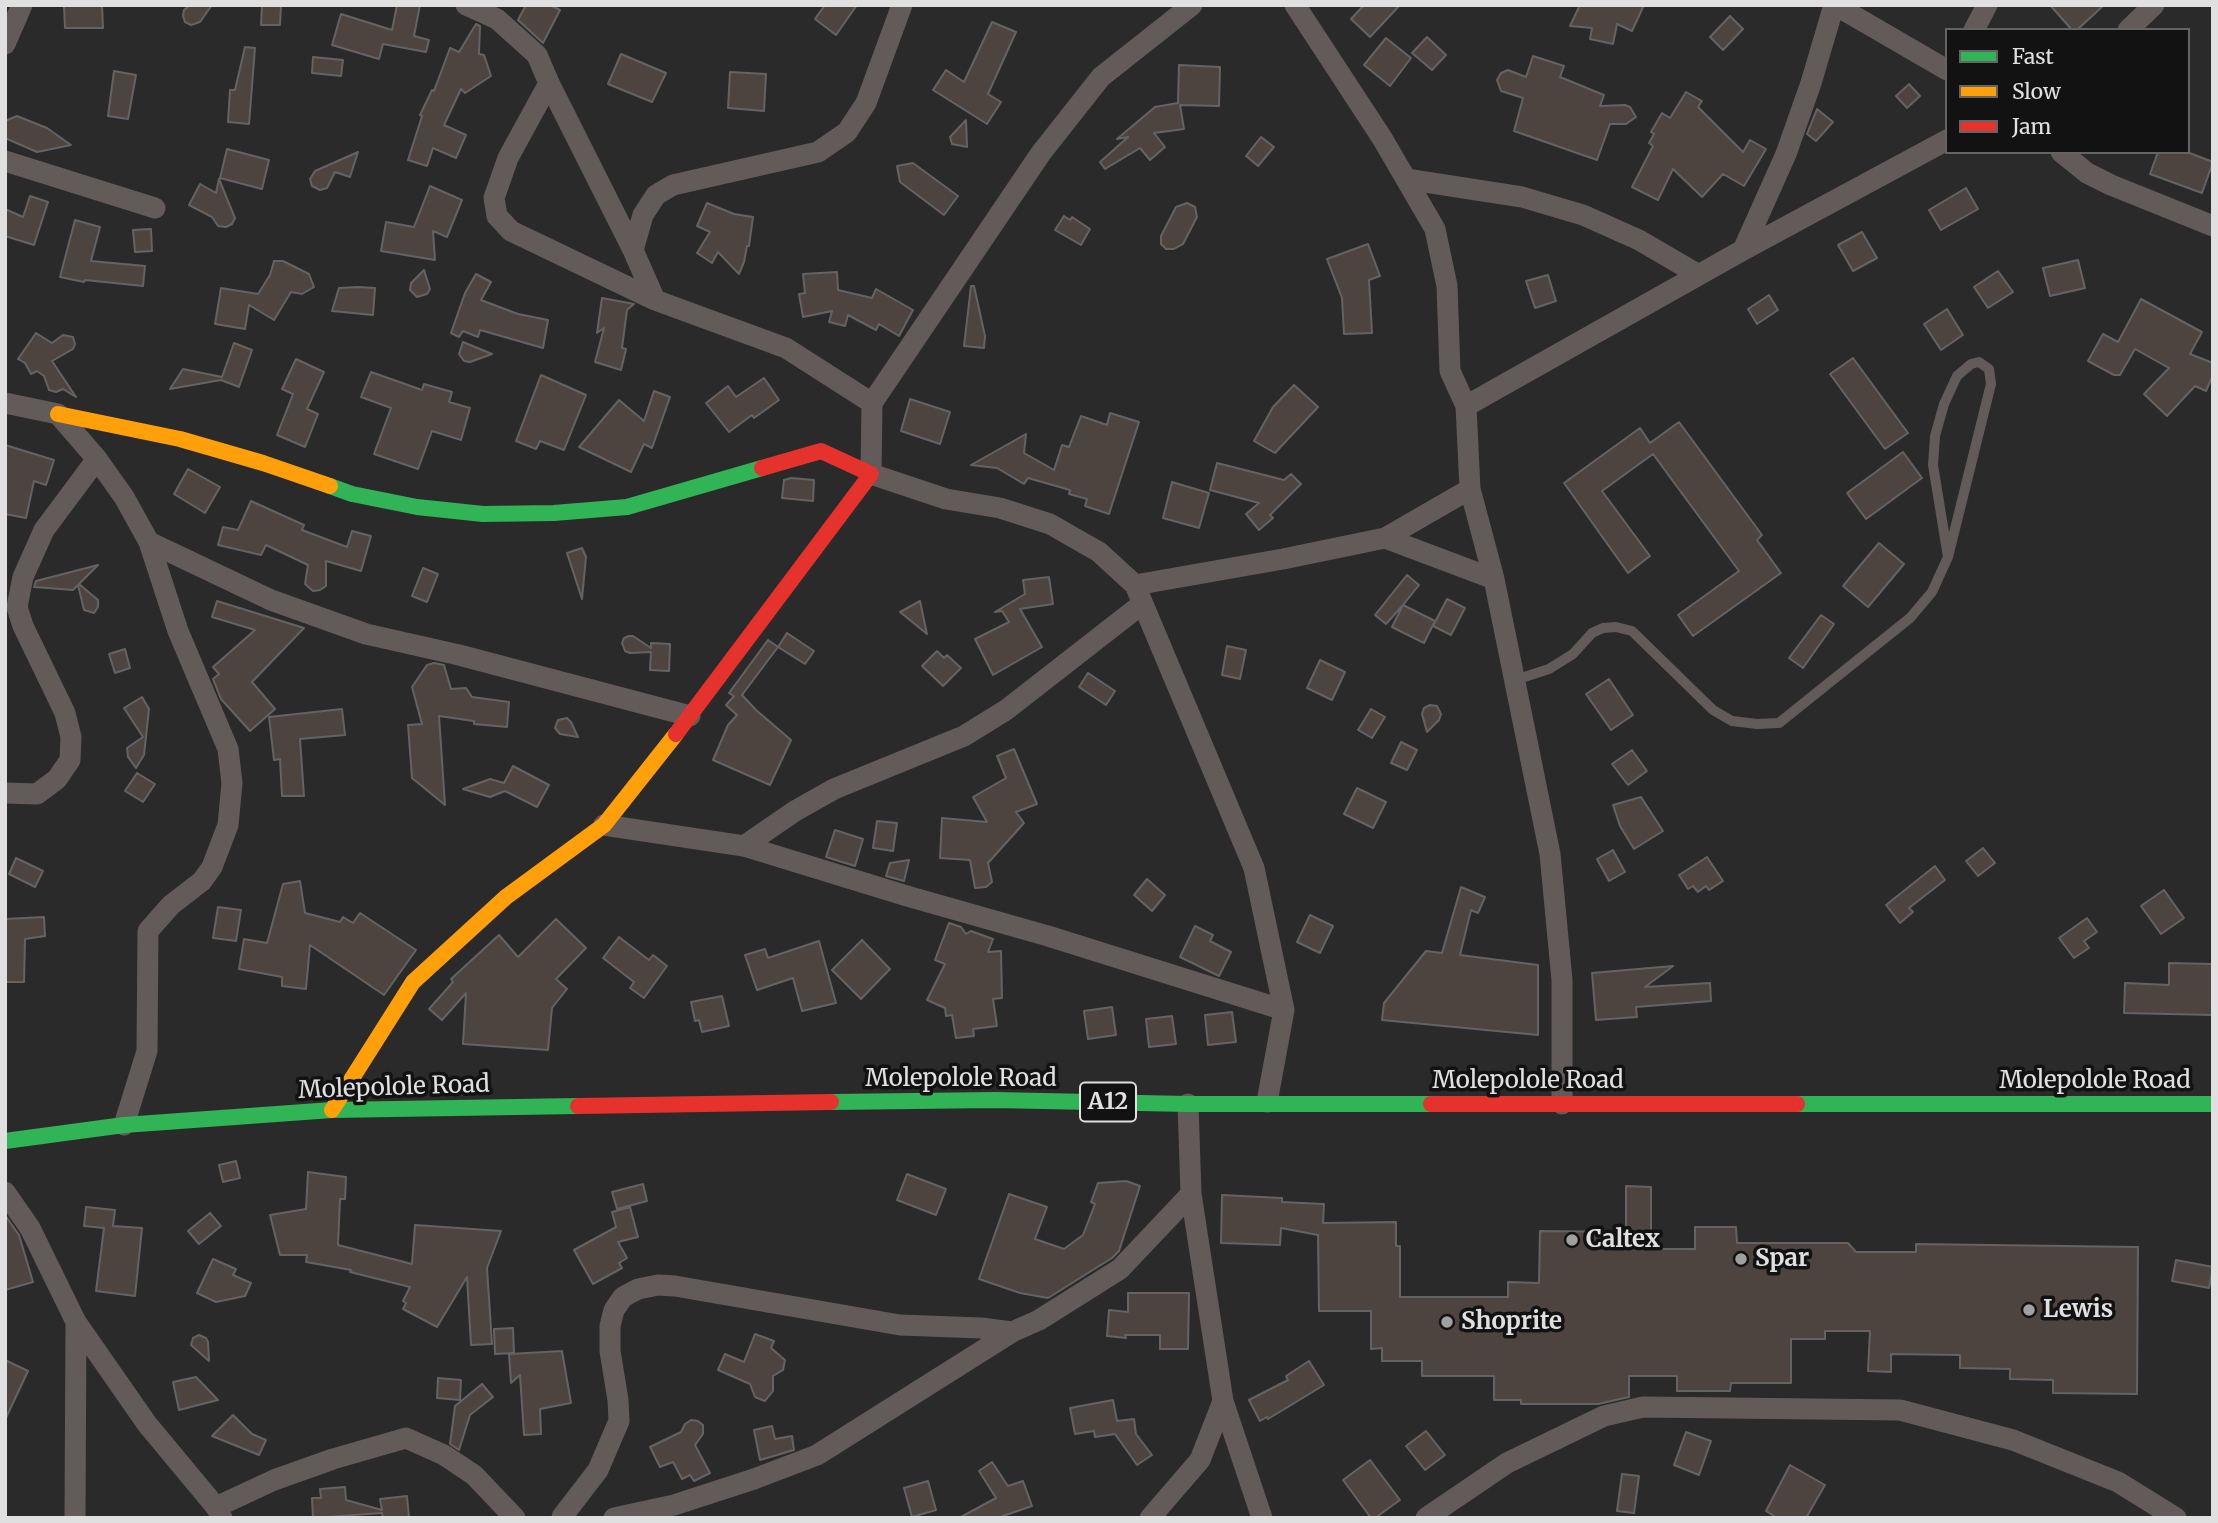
<!DOCTYPE html>
<style>
body{margin:0}
#map{position:relative;width:2218px;height:1523px;overflow:hidden;background:#2b2a2b;font-family:Merriweather,serif}
canvas{display:block}
.frame{position:absolute;inset:0;border:7px solid #e1e0e1;pointer-events:none}
.legend{position:absolute;left:1945px;top:28px;width:245px;height:126px;box-sizing:border-box;background:#131213;border:2px solid #656465;margin:0;padding:9px 12px;list-style:none;font-size:21px;color:#e1e0e1}
.legend li{display:flex;align-items:center;gap:14px;height:35px}
.legend b{width:35px;border:2px solid #656465}
</style>
<div id="map">
<canvas width="2218" height="1523"></canvas>
<div class="frame"></div>
<ul class="legend">
<li><b style="height:9px;background:#30b455"></b>Fast</li>
<li><b style="height:9px;background:#ff9f0a"></b>Slow</li>
<li><b style="height:9px;background:#e5322d"></b>Jam</li>
</ul>
</div>
<script>
const c = document.querySelector('canvas').getContext('2d');
c.lineJoin = 'round';
function fill(path, color) { c.fillStyle = color; c.fill(path, 'evenodd'); }
const shape = rows => new Path2D(rows.map(r => 'M' + r).join(''));
function stroke(path, color, width, dash) { c.strokeStyle = color; c.lineWidth = width; c.lineCap = dash ? 'butt' : 'round'; c.setLineDash(dash || []); c.stroke(path); }
function drawText(font, color, halo, rows, align = 'center') {
  c.font = font + ' Merriweather,serif'; c.lineWidth = 7; c.setLineDash([]); c.textBaseline = 'middle'; c.strokeStyle = halo; c.fillStyle = color; for (const [text, x, y, turn = 0] of rows) {
    c.save(); c.translate(x, y); c.rotate((+turn || 0) * Math.PI / 180); c.textAlign = isNaN(turn) ? turn : align; if (halo) c.strokeText(text, 0, 0); c.fillText(text, 0, 0); c.restore();
  }
}
const building = shape([
 [102,5,103,28,65,28,64,6,102,5],
 [190,5,212,5,200,22,191,25,185,22,183,16,184,10,190,5],
 [262,5,281,5,280,25,261,25,262,5],
 [397,5,420,5,414,36,429,40,426,52,383,44,379,59,332,45,341,14,392,30,397,5],
 [526,5,550,5,560,10,543,43,518,20,526,5],
 [825,5,857,5,836,35,815,19,825,5],
 [1364,5,1400,5,1370,37,1351,19,1364,5],
 [1576,5,1644,5,1632,31,1617,24,1613,44,1590,39,1592,28,1570,26,1579,7,1576,5],
 [2050,5,2104,5,2077,30,2072,30,2050,5],
 [1730,16,1743,29,1723,50,1710,37,1730,16],
 [992,22,1016,32,988,94,1001,102,987,124,933,90,946,70,964,82,992,22],
 [476,24,480,26,479,54,484,55,491,76,465,93,461,89,444,125,466,135,456,158,433,148,427,166,408,160,422,116,420,115,432,90,434,91,450,48,459,52,476,24],
 [1427,37,1446,55,1432,70,1412,53,1427,37],
 [1386,38,1411,58,1390,86,1364,65,1386,38],
 [245,47,255,48,249,124,228,122,230,90,235,90,245,47],
 [621,54,666,73,652,102,608,84,621,54],
 [1533,56,1564,66,1560,77,1604,95,1600,106,1625,105,1630,107,1636,117,1626,124,1610,124,1597,160,1514,131,1523,98,1501,91,1497,80,1501,73,1508,70,1526,77,1533,56],
 [313,57,343,60,341,76,312,73,313,57],
 [1179,65,1220,67,1219,106,1180,105,1184,129,1154,133,1165,147,1150,160,1140,148,1105,169,1100,162,1128,137,1117,139,1155,107,1178,103,1179,65],
 [114,71,136,75,128,119,108,116,114,71],
 [730,72,766,74,764,111,728,108,730,72],
 [1909,84,1920,96,1907,108,1896,96,1909,84],
 [1686,92,1702,101,1698,107,1743,152,1750,140,1766,149,1744,186,1723,174,1702,197,1673,169,1658,200,1632,187,1653,146,1649,143,1654,134,1651,132,1662,113,1670,118,1686,92],
 [1817,109,1833,122,1816,141,1807,134,1817,109],
 [17,116,47,128,71,145,37,152,5,138,5,121,17,116],
 [966,120,967,147,952,144,950,137,966,120],
 [1261,137,1274,147,1258,166,1246,156,1261,137],
 [227,149,269,160,262,189,220,178,227,149],
 [358,152,350,177,335,172,327,188,320,190,312,186,310,179,315,171,358,152],
 [2158,152,2187,152,2213,162,2202,193,2150,174,2158,152],
 [913,163,958,196,944,215,900,182,897,166,913,163],
 [219,179,235,218,232,224,226,227,218,226,212,217,189,205,200,184,216,193,219,179],
 [430,186,462,200,447,237,433,231,435,260,381,251,386,222,414,227,430,186],
 [1966,188,1978,209,1941,230,1929,210,1966,188],
 [30,196,48,202,34,245,5,236,5,209,23,217,30,196],
 [707,203,734,214,753,217,749,246,747,246,744,262,739,274,718,252,712,263,697,253,710,232,697,226,707,203],
 [1187,203,1195,207,1197,217,1183,244,1174,249,1166,249,1161,244,1161,236,1176,207,1187,203],
 [1064,216,1070,220,1072,217,1090,229,1081,245,1055,230,1064,216],
 [75,220,100,227,91,261,145,266,143,286,85,280,84,282,60,277,75,220],
 [151,229,152,251,135,252,133,230,151,229],
 [1862,232,1877,258,1853,271,1838,245,1862,232],
 [1368,244,1380,276,1369,280,1372,333,1344,334,1342,298,1327,259,1368,244],
 [2078,260,2085,288,2050,296,2043,268,2078,260],
 [274,261,283,261,309,274,314,287,302,294,291,292,274,320,249,305,245,329,215,324,221,288,258,294,270,275,274,261],
 [424,270,430,289,427,294,417,297,410,290,411,283,424,270],
 [1998,271,2013,292,1988,308,1974,287,1998,271],
 [837,272,838,290,872,298,876,289,913,310,899,336,879,324,876,330,848,315,845,326,829,322,832,311,803,317,799,294,805,293,803,274,837,272],
 [476,274,491,282,481,300,518,314,548,320,543,348,480,330,478,337,463,331,459,337,451,333,465,293,476,274],
 [1548,275,1556,301,1535,308,1526,281,1548,275],
 [971,286,974,286,985,336,984,348,964,346,971,286],
 [358,287,375,288,373,315,332,311,339,288,358,287],
 [1769,295,1778,310,1757,324,1748,309,1769,295],
 [602,298,634,304,627,310,622,348,626,349,621,370,595,362,604,328,597,333,602,298],
 [2141,299,2202,332,2190,354,2213,363,2213,375,2206,391,2195,386,2167,416,2144,394,2169,368,2135,349,2120,375,2114,375,2088,361,2103,334,2118,342,2141,299],
 [1947,309,1963,335,1941,350,1924,324,1947,309],
 [36,333,52,343,63,335,73,337,75,344,73,349,52,361,76,397,63,389,56,392,49,390,44,376,37,371,31,374,25,363,18,359,36,333],
 [463,342,492,354,470,362,464,361,459,354,463,342],
 [234,343,252,350,239,387,221,380,170,389,183,369,222,377,234,343],
 [1853,358,1908,433,1885,449,1830,374,1853,358],
 [296,359,324,372,307,409,318,414,305,447,277,435,293,394,282,389,296,359],
 [371,372,422,390,424,384,452,392,449,402,470,408,461,440,432,431,418,469,374,454,391,408,361,397,371,372],
 [541,375,586,395,564,450,540,441,536,449,516,441,541,375],
 [764,378,779,400,754,418,752,415,729,432,706,403,728,386,736,397,764,378],
 [1294,385,1318,407,1275,453,1254,441,1273,407,1294,385],
 [654,391,670,397,652,448,644,444,631,472,579,447,619,400,644,421,654,391],
 [910,399,950,412,940,444,901,431,910,399],
 [1110,413,1139,422,1109,514,1085,506,1087,499,1069,494,1070,490,1028,478,1024,484,997,468,971,465,1026,434,1024,453,1054,470,1062,445,1069,447,1081,416,1107,425,1110,413],
 [1679,422,1762,535,1757,540,1781,573,1693,636,1678,615,1739,571,1653,454,1602,491,1650,556,1628,573,1564,483,1640,428,1650,443,1679,422],
 [5,445,54,460,46,485,34,481,26,518,5,514,5,445],
 [1903,452,1922,478,1866,519,1847,493,1903,452],
 [1217,463,1284,480,1291,474,1301,484,1270,515,1273,518,1259,530,1246,514,1259,503,1210,490,1217,463],
 [188,469,220,487,205,513,174,494,188,469],
 [791,478,814,480,813,501,782,498,784,480,791,478],
 [1172,482,1209,493,1199,528,1163,518,1172,482],
 [251,501,304,525,302,530,347,547,352,531,371,536,361,571,326,561,326,586,320,590,313,591,305,584,308,565,266,545,261,555,218,545,223,527,238,530,251,501],
 [1879,543,1904,564,1868,607,1843,586,1879,543],
 [582,548,586,557,582,599,567,553,582,548],
 [98,565,79,584,98,600,98,607,94,613,84,610,78,585,73,590,34,587,36,581,98,565],
 [423,568,438,574,427,602,412,596,423,568],
 [1407,575,1419,585,1403,605,1435,621,1424,643,1392,627,1403,605,1386,624,1375,615,1407,575],
 [1049,577,1053,604,1020,609,1042,647,993,675,975,639,1009,622,1002,611,995,612,1025,594,1023,580,1049,577],
 [1447,599,1465,608,1451,635,1433,626,1447,599],
 [217,601,304,628,252,682,275,709,250,731,221,699,213,679,219,674,213,667,255,630,212,617,217,601],
 [920,601,927,634,900,612,920,601],
 [1821,615,1834,624,1803,668,1789,658,1821,615],
 [787,633,814,651,805,664,778,647,787,633],
 [629,636,633,636,651,648,651,643,670,644,669,671,650,670,651,652,630,653,625,651,622,643,624,638,629,636],
 [768,640,778,647,742,695,756,710,791,740,770,785,713,760,728,725,737,715,726,705,734,696,729,693,768,640],
 [1227,646,1246,650,1240,679,1222,675,1227,646],
 [125,649,130,668,115,673,109,654,125,649],
 [937,651,944,658,947,655,961,668,943,686,922,666,937,651],
 [1320,660,1345,672,1332,700,1307,688,1320,660],
 [434,663,444,665,451,689,466,688,472,697,509,702,507,727,474,724,474,721,439,716,445,805,412,778,408,725,422,724,412,687,427,665,434,663],
 [1088,673,1115,691,1106,705,1079,687,1088,673],
 [1609,679,1633,715,1611,730,1586,694,1609,679],
 [142,697,149,709,144,755,136,768,128,757,127,748,143,737,124,708,142,697],
 [1430,705,1437,706,1441,714,1439,720,1427,732,1422,714,1424,708,1430,705],
 [342,709,345,735,300,739,304,796,282,796,280,759,274,760,269,717,342,709],
 [1371,709,1385,717,1372,738,1358,730,1371,709],
 [567,718,571,722,578,737,560,734,555,728,558,720,567,718],
 [1401,742,1417,750,1407,770,1391,763,1401,742],
 [1014,749,1037,804,1016,812,1024,823,988,863,992,882,986,887,975,888,970,860,940,858,942,818,987,822,973,797,1006,778,997,756,1014,749],
 [1632,750,1647,771,1628,785,1612,764,1632,750],
 [513,766,549,785,537,807,505,791,490,797,463,789,490,779,504,783,513,766],
 [137,773,155,784,143,802,125,791,137,773],
 [1357,788,1386,802,1373,828,1344,814,1357,788],
 [1641,797,1663,831,1634,849,1620,826,1613,805,1641,797],
 [877,821,897,823,893,851,873,848,877,821],
 [835,830,863,839,855,866,826,857,835,830],
 [1983,848,1995,863,1978,876,1966,861,1983,848],
 [1613,850,1625,872,1609,881,1597,859,1613,850],
 [1707,857,1723,881,1709,890,1706,886,1698,892,1693,886,1688,889,1679,875,1707,857],
 [16,858,43,871,35,887,9,874,16,858],
 [909,860,904,881,886,876,890,863,909,860],
 [1935,866,1945,880,1909,908,1913,912,1900,923,1886,905,1935,866],
 [1147,879,1165,895,1152,911,1134,895,1147,879],
 [300,881,305,913,340,922,343,917,353,923,360,913,416,950,384,995,310,945,306,989,282,986,282,977,239,969,244,939,267,943,283,884,300,881],
 [1461,887,1485,897,1478,913,1471,910,1460,955,1538,965,1538,1035,1382,1020,1384,1003,1426,951,1442,953,1461,887],
 [2164,890,2184,918,2161,934,2141,906,2164,890],
 [218,907,241,910,236,941,213,938,218,907],
 [1310,915,1333,926,1320,953,1297,942,1310,915],
 [44,917,45,936,25,939,24,982,5,982,5,919,44,917],
 [2087,918,2097,932,2084,941,2089,948,2074,958,2059,938,2087,918],
 [556,919,586,948,556,979,567,989,552,1008,548,1050,463,1044,466,993,442,1020,429,1009,453,982,451,979,499,935,518,957,556,919],
 [949,923,961,927,966,934,971,931,993,939,988,952,1001,951,1002,998,993,999,997,1026,973,1029,974,1036,956,1038,952,1015,946,1016,945,1008,927,1000,945,964,935,960,949,923],
 [1195,926,1213,935,1210,941,1231,952,1219,976,1180,957,1195,926],
 [619,937,649,960,653,955,667,966,644,998,630,988,634,982,603,958,619,937],
 [862,940,890,969,861,999,832,970,862,940],
 [819,941,836,1003,802,1011,793,978,757,990,745,955,765,949,768,958,819,941],
 [2169,963,2213,964,2213,1015,2124,1013,2125,983,2169,985,2169,963],
 [1673,966,1645,987,1710,983,1711,1001,1636,1007,1637,1017,1596,1020,1592,973,1673,966],
 [722,996,729,1026,702,1032,699,1020,695,1021,691,1002,722,996],
 [1112,1007,1116,1035,1088,1039,1084,1011,1112,1007],
 [1232,1012,1236,1042,1208,1045,1205,1015,1232,1012],
 [1172,1016,1176,1044,1149,1047,1146,1019,1172,1016],
 [236,1161,240,1178,223,1182,219,1165,236,1161],
 [308,1172,346,1177,345,1199,340,1199,338,1245,412,1264,415,1225,501,1231,487,1268,492,1344,471,1345,467,1277,437,1327,403,1309,406,1303,403,1301,410,1287,350,1272,351,1270,306,1262,307,1255,280,1255,270,1215,306,1209,308,1172],
 [907,1174,946,1189,936,1215,897,1200,907,1174],
 [1126,1181,1140,1186,1119,1251,1112,1258,1048,1298,1020,1293,979,1279,1009,1194,1047,1207,1035,1239,1064,1249,1083,1235,1095,1204,1091,1202,1098,1183,1126,1181],
 [643,1184,647,1201,617,1209,612,1192,643,1184],
 [1626,1186,1651,1187,1651,1249,1695,1249,1695,1227,1736,1227,1737,1243,1848,1243,1856,1252,1916,1252,1916,1244,2138,1247,2137,1394,2053,1393,2053,1380,2010,1379,2010,1369,1960,1368,1960,1355,1891,1354,1891,1372,1868,1371,1870,1331,1825,1331,1825,1339,1791,1339,1791,1383,1731,1383,1730,1391,1677,1391,1677,1376,1629,1376,1629,1397,1598,1404,1521,1404,1521,1400,1494,1400,1494,1376,1422,1376,1422,1361,1382,1361,1382,1348,1371,1349,1371,1311,1319,1311,1318,1235,1281,1228,1280,1245,1221,1243,1222,1195,1282,1198,1282,1202,1324,1204,1323,1223,1396,1222,1396,1246,1400,1246,1400,1297,1508,1297,1508,1282,1539,1283,1540,1231,1626,1232,1626,1186],
 [86,1207,115,1210,113,1226,142,1228,135,1296,96,1291,104,1228,84,1226,86,1207],
 [630,1207,638,1237,618,1242,627,1258,619,1263,622,1268,593,1284,574,1250,616,1227,612,1212,630,1207],
 [210,1213,221,1226,199,1244,188,1231,210,1213],
 [5,1215,19,1235,33,1282,5,1290,5,1215],
 [213,1259,236,1269,233,1275,251,1283,245,1296,216,1302,197,1293,213,1259],
 [2176,1260,2213,1267,2209,1288,2172,1281,2176,1260],
 [1128,1293,1189,1293,1188,1349,1160,1349,1160,1335,1125,1335,1126,1338,1107,1336,1109,1310,1128,1312,1128,1293],
 [513,1328,514,1353,495,1354,494,1329,513,1328],
 [755,1334,774,1341,771,1348,785,1360,783,1370,773,1376,773,1391,765,1401,755,1397,750,1384,718,1370,725,1354,744,1362,755,1334],
 [199,1335,206,1338,208,1342,209,1361,191,1345,193,1338,199,1335],
 [562,1351,571,1403,540,1409,541,1434,524,1435,520,1375,511,1383,509,1354,562,1351],
 [5,1360,28,1371,5,1420,5,1360],
 [1309,1361,1324,1385,1268,1419,1267,1417,1260,1421,1249,1400,1288,1380,1286,1376,1309,1361],
 [196,1377,218,1400,179,1410,173,1382,196,1377],
 [438,1378,461,1380,460,1400,437,1398,438,1378],
 [482,1384,493,1397,470,1415,459,1450,450,1444,455,1406,482,1384],
 [1113,1400,1117,1421,1134,1419,1136,1434,1152,1455,1137,1465,1115,1434,1095,1437,1094,1431,1075,1434,1070,1408,1113,1400],
 [233,1415,252,1434,266,1440,259,1455,212,1436,233,1415],
 [691,1420,698,1421,703,1425,703,1434,695,1445,710,1473,694,1481,690,1475,682,1479,673,1462,660,1467,650,1447,681,1432,685,1424,691,1420],
 [772,1426,775,1439,792,1436,794,1450,760,1460,754,1430,772,1426],
 [1426,1431,1445,1455,1425,1470,1406,1446,1426,1431],
 [1686,1432,1711,1441,1699,1475,1674,1465,1686,1432],
 [1370,1460,1400,1500,1375,1518,1371,1518,1343,1480,1370,1460],
 [992,1462,1008,1486,1023,1481,1032,1506,997,1518,959,1518,996,1498,979,1471,992,1462],
 [1790,1465,1825,1485,1806,1518,1777,1518,1766,1511,1790,1465],
 [1622,1474,1639,1476,1634,1513,1617,1511,1622,1474],
 [928,1481,936,1510,912,1517,904,1488,928,1481],
 [345,1487,346,1500,382,1510,380,1499,407,1496,409,1518,383,1518,382,1513,313,1518,312,1498,321,1498,320,1489,345,1487]
]);
fill(building, '#4e443f');
stroke(building, '#646363', 2);
stroke(shape([
 [1515,680,1549,669,1573,654,1592,633,1603,628,1616,627,1632,631,1713,710,1732,721,1757,724,1779,723,1910,618,1932,592,1948,557,1991,384,1989,369,1979,362,1971,364,1957,376,1944,404,1935,436,1933,465,1948,557]
]), '#635b59', 10);
stroke(shape([
 [466,5,497,19,537,55,549,83,508,158,494,198,497,216,511,231,655,300,786,348,872,403],
 [1192,5,1101,77,1041,153,872,403,871,474,946,499,1000,508,1050,524,1099,552,1135,585,1254,868,1284,1010,1267,1102],
 [1295,5,1382,138,1435,229,1447,286,1450,371,1466,406,1470,489,1494,579,1550,854,1562,980,1562,1104],
 [1835,5,1947,70],
 [1974,30,1987,5],
 [2128,30,2154,5],
 [5,44,22,5],
 [549,83,633,250],
 [2061,152,2087,173,2111,185,2213,226],
 [5,161,155,208],
 [1406,179,1522,197,1583,215,1639,240,1699,275],
 [1743,250,1786,154,1811,83,1834,5],
 [655,300,633,250,643,215,656,195,673,185,818,152,847,132,866,103,902,5],
 [5,403,58,414,97,459,124,497,149,542,178,631,228,749,232,783,228,825,212,867,202,881,171,905,148,931,147,1051,124,1125],
 [1466,406,1743,250,1947,140],
 [1385,538,1494,579],
 [149,542,271,600,366,634,459,655,690,716],
 [1135,585,1283,559,1385,538,1470,489],
 [5,793,37,794,57,779,70,760,71,737,65,713,23,626,17,607,23,577,44,530,97,459],
 [604,825,744,846,907,896,1048,936,1284,1010],
 [744,846,795,811,834,789,964,736,1006,710,1142,604],
 [5,1192,30,1228,76,1322,147,1424,216,1507,222,1518],
 [1191,1194,1223,1401,1262,1518],
 [216,1507,274,1480,333,1459,406,1438,444,1455,474,1475,515,1518],
 [562,1517,598,1470,619,1421,618,1400,610,1351,610,1326,614,1310,623,1297,638,1289,658,1285,675,1286,900,1325,981,1328,1012,1332],
 [75,1518,76,1322],
 [614,1518,674,1505,754,1479,817,1455,1012,1332,1039,1320,1120,1269,1191,1194,1188,1104],
 [1150,1518,1200,1460,1223,1401],
 [1426,1518,1507,1463,1604,1416,1643,1407,1900,1410,2013,1440,2118,1482,2176,1518]
]), '#635b59', 21);
stroke(shape([
 [330,486,352,494,417,507,483,514,554,513,627,507,762,468],
 [831,1102,995,1100,1188,1104,1431,1104],
 [1797,1104,2213,1104],
 [5,1141,124,1125,332,1110,578,1106]
]), '#30b455', 16);
stroke(shape([
 [58,414,180,439,263,463,330,486],
 [332,1110,413,982,506,897,604,825,676,734]
]), '#ff9f0a', 16);
stroke(shape([
 [676,734,871,474,821,451,762,468],
 [1431,1104,1797,1104],
 [578,1106,831,1102]
]), '#e5322d', 16);
for (const [x, y, r, color] of [
 [1572,1240,7,"#a1a0a1"],
 [1741,1259,7,"#a1a0a1"],
 [2029,1310,7,"#a1a0a1"],
 [1447,1322,7,"#a1a0a1"]
]) { const dot = new Path2D(); dot.arc(x, y, r, 0, 2 * Math.PI); c.fillStyle = color; c.fill(dot); stroke(dot, '#131213', 2.5); }
for (const [x, y, w] of [
 [1108,1102,56]
]) { const box = new Path2D(); box.roundRect(x - w / 2, y - 19.5, w, 39, 5); c.fillStyle = '#131213'; c.fill(box); stroke(box, '#e1e0e1', 2); }
drawText('bold 23px', '#e1e0e1', null, [
 ["A12",1108,1102]
]);
drawText('24px', '#e1e0e1', '#131213', [
 ["Molepolole Road",961,1079],
 ["Molepolole Road",1528,1081],
 ["Molepolole Road",2095,1081],
 ["Molepolole Road",394,1088,-2]
]);
drawText('bold 24px', '#e1e0e1', '#131213', [
 ["Caltex",1586,1240],
 ["Spar",1755,1259],
 ["Lewis",2043,1310],
 ["Shoprite",1461,1322]
], 'left');
</script>
